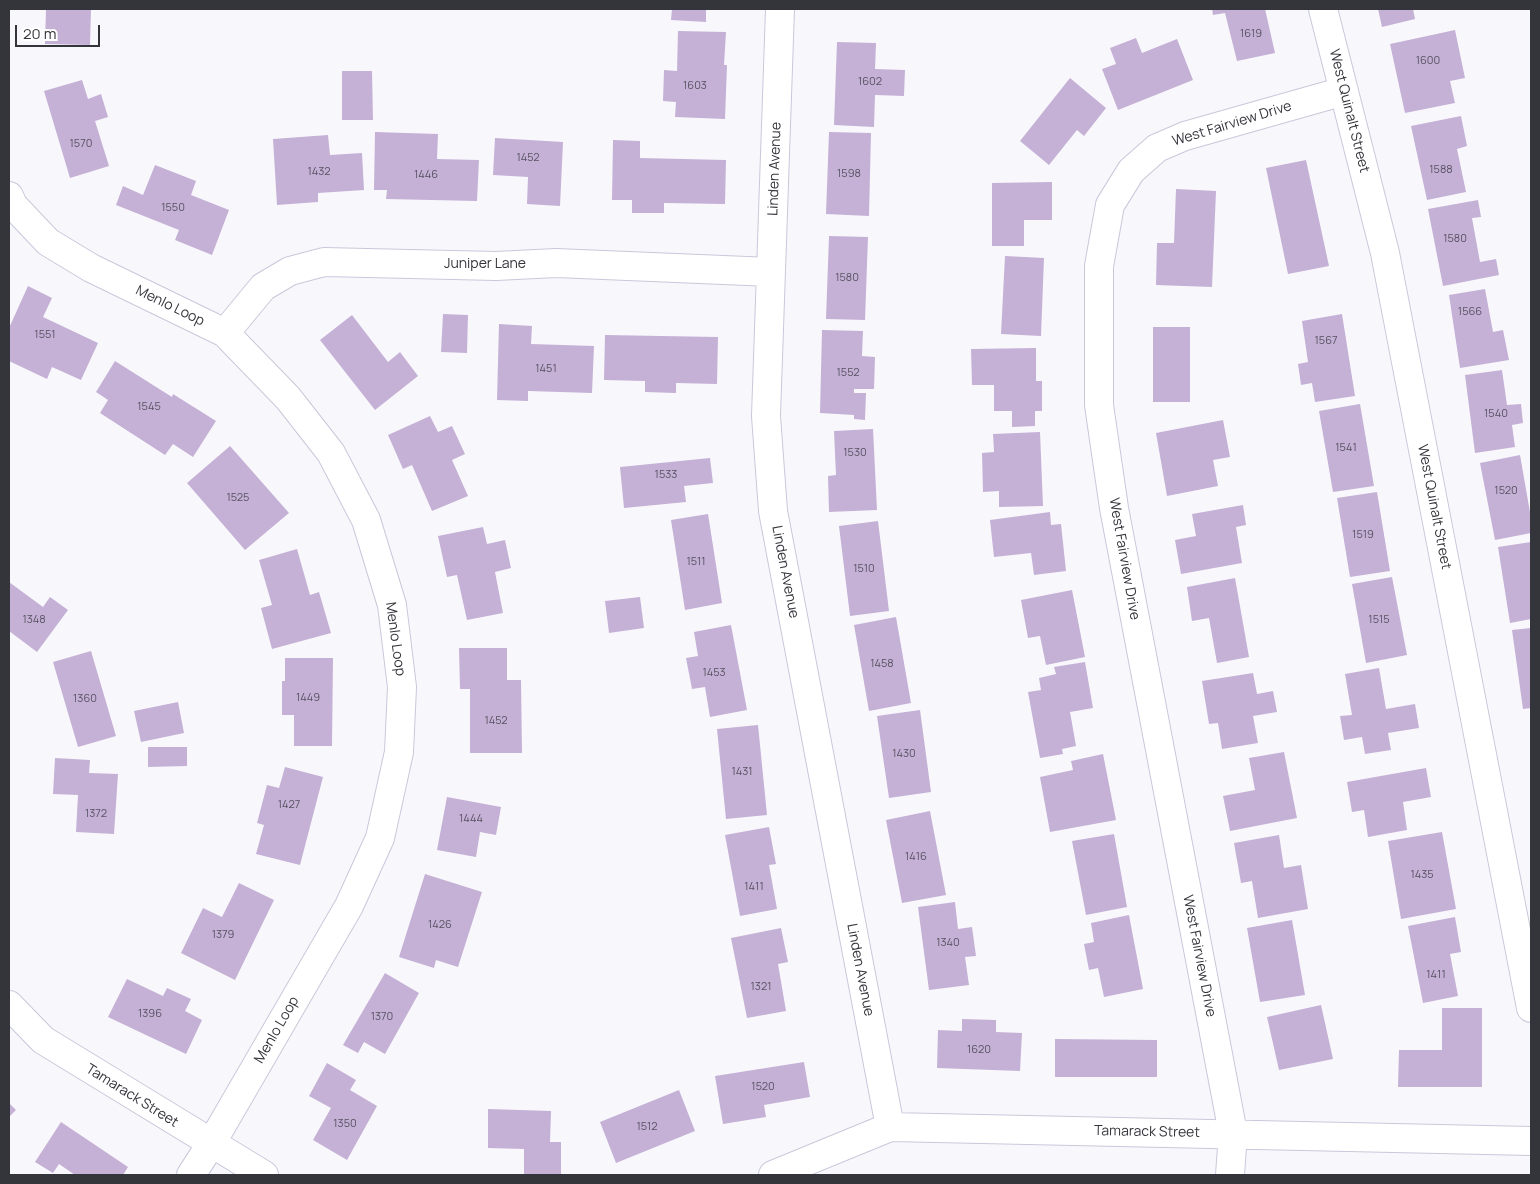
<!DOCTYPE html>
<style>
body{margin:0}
#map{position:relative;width:1540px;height:1184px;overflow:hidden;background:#f8f8fc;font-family:Manrope,sans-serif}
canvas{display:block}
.frame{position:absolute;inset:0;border:10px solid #34343b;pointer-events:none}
.scale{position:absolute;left:15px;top:25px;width:85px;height:22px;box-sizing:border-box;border:2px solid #34343b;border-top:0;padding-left:6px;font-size:15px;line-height:18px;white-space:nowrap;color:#34343b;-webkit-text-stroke:4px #fff;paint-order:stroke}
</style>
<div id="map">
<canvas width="1540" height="1184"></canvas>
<div class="frame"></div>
<div class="scale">20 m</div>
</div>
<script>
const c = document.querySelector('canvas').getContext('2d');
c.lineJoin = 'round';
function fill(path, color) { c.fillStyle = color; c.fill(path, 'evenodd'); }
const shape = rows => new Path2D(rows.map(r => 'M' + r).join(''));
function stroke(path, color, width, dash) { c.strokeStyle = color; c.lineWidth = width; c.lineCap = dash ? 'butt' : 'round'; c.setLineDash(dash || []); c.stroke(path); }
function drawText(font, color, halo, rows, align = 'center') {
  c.font = font + ' Manrope,sans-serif'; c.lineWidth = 5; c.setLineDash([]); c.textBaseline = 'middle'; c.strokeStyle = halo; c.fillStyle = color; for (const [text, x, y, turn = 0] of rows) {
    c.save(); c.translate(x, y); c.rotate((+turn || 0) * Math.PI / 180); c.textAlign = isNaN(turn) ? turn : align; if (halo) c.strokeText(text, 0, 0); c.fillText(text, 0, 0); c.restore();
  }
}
fill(shape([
 [46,9,91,9,90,45,45,44],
 [672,9,706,9,706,22,671,20],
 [1212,9,1265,9,1275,53,1237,61,1225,13,1213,15],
 [1378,9,1413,9,1415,19,1382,27],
 [1455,30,1465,78,1450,81,1455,103,1405,113,1390,44],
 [678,31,726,32,724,65,727,65,725,119,675,117,676,102,663,101,664,70,677,71],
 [1136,38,1142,53,1177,39,1193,80,1118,110,1102,69,1116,64,1110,48],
 [837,42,876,43,875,69,905,70,904,96,875,95,874,127,834,125],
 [342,71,372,71,373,120,342,120],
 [1070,78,1106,108,1084,136,1077,130,1049,165,1020,141],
 [82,80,88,99,101,94,108,117,95,121,109,166,70,178,44,91],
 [1461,116,1467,146,1457,149,1466,192,1427,200,1411,126],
 [375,132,438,134,437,159,479,160,477,201,386,199,387,190,374,190],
 [829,132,871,133,869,216,826,214],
 [328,135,330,155,362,153,364,190,318,193,318,202,277,205,273,139],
 [495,138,563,142,560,206,527,204,528,177,493,175],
 [613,140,640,141,640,158,726,160,725,204,664,203,664,213,632,213,632,200,612,200],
 [1306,160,1329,266,1288,274,1266,168],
 [155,165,196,181,191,195,229,210,212,255,175,240,179,230,116,205,123,186,143,195],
 [1052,182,1052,220,1024,220,1024,246,992,246,992,183],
 [1176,189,1216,191,1212,287,1156,285,1157,243,1174,243],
 [1478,200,1481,217,1472,218,1480,262,1496,259,1499,275,1443,286,1428,209],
 [829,236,868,237,865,320,826,319],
 [1005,256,1044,258,1041,336,1001,334],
 [28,286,52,298,43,317,98,343,81,380,52,367,47,379,9,361,9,328],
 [1485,289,1493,332,1503,330,1509,360,1460,368,1449,295],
 [443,314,468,315,467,353,441,352],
 [1342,314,1355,396,1315,402,1312,383,1301,385,1298,364,1308,362,1302,321],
 [352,315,388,362,400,352,418,376,375,410,320,340],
 [499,324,532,326,531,344,594,346,592,393,528,391,528,401,497,400],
 [1153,327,1190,327,1190,402,1153,402],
 [822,330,863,331,862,356,875,357,874,389,854,389,854,393,866,393,865,420,854,419,854,415,820,413],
 [605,335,718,337,717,384,676,383,676,393,645,392,645,381,604,380],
 [1036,348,1036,381,1042,381,1042,411,1035,411,1035,426,1012,427,1012,411,994,411,994,385,972,385,971,349],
 [115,361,172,397,173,394,216,421,193,457,173,444,165,455,100,413,108,400,96,392],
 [1502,370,1507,405,1521,404,1523,423,1512,425,1515,447,1475,453,1465,375],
 [1360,404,1374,486,1333,492,1319,411],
 [430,416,438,432,452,426,465,454,452,460,468,496,432,511,412,465,403,469,388,435],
 [1223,420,1230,457,1213,460,1218,486,1167,496,1156,433],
 [873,429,877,510,829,512,828,476,836,475,834,431],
 [1040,432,1043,506,999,507,999,491,983,492,982,453,994,452,993,434],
 [230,446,289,513,245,550,187,483],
 [1520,455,1531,518,1531,533,1495,540,1480,463],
 [710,458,713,483,684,486,686,502,624,508,620,467],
 [1377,492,1390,571,1350,577,1337,498],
 [1243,505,1246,525,1236,527,1242,563,1181,574,1175,540,1196,536,1192,514],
 [1050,512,1051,525,1061,524,1066,571,1034,575,1031,553,994,557,990,520],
 [708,514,722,603,685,610,671,520],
 [878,521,889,611,850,616,839,526],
 [483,527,487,544,505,540,511,568,495,572,503,613,467,620,457,575,447,577,438,536],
 [1531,542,1531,619,1510,623,1498,547],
 [297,549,310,595,319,592,331,633,272,649,261,608,272,605,259,560],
 [1392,577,1407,655,1366,663,1352,584],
 [1235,578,1249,657,1217,663,1209,618,1192,621,1187,587],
 [9,582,43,607,50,597,68,610,37,652,9,631],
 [1072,590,1085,657,1046,665,1040,636,1028,638,1021,600],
 [640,597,644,628,609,633,605,601],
 [896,617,911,703,869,711,854,625],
 [731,625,747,710,710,717,705,687,692,689,686,658,698,656,694,632],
 [1531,628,1531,708,1523,709,1512,630],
 [459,648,507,648,507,680,521,680,522,753,470,753,470,689,460,689],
 [91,651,116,736,78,747,53,662],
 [285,658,333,658,332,746,294,746,294,715,282,715,282,681,285,681],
 [1085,662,1093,708,1070,712,1076,746,1062,749,1063,754,1040,758,1028,692,1041,690,1039,678,1056,674,1054,667],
 [1379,668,1386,709,1415,704,1419,728,1388,733,1391,750,1365,754,1362,737,1344,740,1340,716,1352,715,1345,674],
 [1253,673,1257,694,1273,691,1277,712,1253,716,1258,743,1222,749,1218,723,1209,724,1202,681],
 [178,702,184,733,141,742,134,711],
 [920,710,931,792,889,798,877,716],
 [758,725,767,815,726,819,717,729],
 [148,747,187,747,187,766,148,767],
 [1284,752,1297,818,1230,831,1223,796,1255,790,1249,758],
 [1103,754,1116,820,1050,832,1040,777,1073,770,1071,761],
 [55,758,90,760,89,773,118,774,114,834,76,832,78,795,53,794],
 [285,767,323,777,300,865,256,854,264,825,257,823,267,785,279,788],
 [1426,768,1431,797,1403,802,1407,830,1368,837,1364,810,1352,812,1347,782],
 [447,797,501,807,496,835,480,832,476,857,437,850],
 [930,811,946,895,902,903,886,820],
 [769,827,776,864,769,865,777,909,740,916,725,835],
 [1442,832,1456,909,1401,919,1388,841],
 [1114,834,1127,907,1086,915,1072,841],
 [1279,835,1284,868,1301,865,1308,909,1258,918,1252,881,1241,883,1234,843],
 [425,874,482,892,458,967,436,960,434,968,399,957],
 [239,883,274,900,235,980,181,953,203,908,222,917],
 [955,902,958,929,972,927,976,956,965,957,969,985,929,990,918,907],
 [1129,915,1143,989,1104,997,1098,968,1089,970,1084,944,1094,942,1091,923],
 [1455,917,1461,952,1450,954,1458,996,1423,1003,1408,926],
 [1292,920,1305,995,1260,1002,1247,928],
 [781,928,788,962,778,964,786,1011,747,1018,731,938],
 [385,973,419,993,385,1054,364,1042,358,1053,343,1045],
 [127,979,163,996,167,988,191,999,185,1011,202,1020,186,1054,108,1017],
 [1321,1005,1333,1059,1279,1070,1267,1017],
 [1442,1008,1482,1008,1482,1087,1398,1087,1399,1050,1442,1050],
 [962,1019,996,1020,996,1032,1022,1033,1020,1071,937,1068,938,1030,962,1031],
 [1055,1039,1157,1040,1157,1077,1055,1077],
 [804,1062,810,1097,764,1105,766,1117,723,1124,715,1076],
 [327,1063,356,1080,350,1090,377,1106,347,1160,313,1140,331,1108,309,1096],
 [679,1090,695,1131,616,1163,600,1122],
 [9,1103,16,1110,9,1117],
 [488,1109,551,1111,550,1142,561,1142,561,1175,524,1175,524,1149,488,1148],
 [61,1122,128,1167,123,1175,75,1175,59,1164,53,1173,35,1162]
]), '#c5b0d6');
const minor = shape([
 [780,9,766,416,773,511,890,1127],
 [1323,9,1385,253,1531,1008],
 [9,196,13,205,48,242,91,268,225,333,288,398,331,453,366,520,392,605,402,687,399,752,380,838,349,906,211,1144,191,1175],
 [225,333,263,287,290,271,324,262,496,266,556,263,771,272],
 [9,1005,43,1040,264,1175],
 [773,1175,890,1127,1531,1141],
 [1230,1175,1233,1133,1114,508,1099,405,1099,266,1110,205,1131,171,1157,148,1185,136,1344,91]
]);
stroke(minor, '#c9c8db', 30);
stroke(minor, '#fff', 28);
drawText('11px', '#585362', null, [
 ["1619",1251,34],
 ["1600",1428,61],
 ["1602",870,82],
 ["1603",695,86],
 ["1570",81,144],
 ["1452",528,158],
 ["1588",1441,170],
 ["1432",319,172],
 ["1598",849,174],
 ["1446",426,175],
 ["1550",173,208],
 ["1580",1455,239],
 ["1580",847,278],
 ["1566",1470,312],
 ["1551",45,335],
 ["1567",1326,341],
 ["1451",546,369],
 ["1552",848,373],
 ["1545",149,407],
 ["1540",1496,414],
 ["1541",1346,448],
 ["1530",855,453],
 ["1533",666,475],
 ["1520",1506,491],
 ["1525",238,498],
 ["1519",1363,535],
 ["1511",696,562],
 ["1510",864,569],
 ["1348",34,620],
 ["1515",1379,620],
 ["1458",882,664],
 ["1453",714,673],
 ["1449",308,698],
 ["1360",85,699],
 ["1452",496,721],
 ["1430",904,754],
 ["1431",742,772],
 ["1427",289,805],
 ["1372",96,814],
 ["1444",471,819],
 ["1416",916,857],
 ["1435",1422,875],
 ["1411",754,887],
 ["1426",440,925],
 ["1379",223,935],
 ["1340",948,943],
 ["1411",1436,975],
 ["1321",761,987],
 ["1396",150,1014],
 ["1370",382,1017],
 ["1620",979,1050],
 ["1520",763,1087],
 ["1350",345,1124],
 ["1512",647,1127]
]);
drawText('14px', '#34343b', '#fff', [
 ["West Quinalt Street",1349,111,76],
 ["West Fairview Drive",1232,124,-17],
 ["Linden Avenue",775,169,-88],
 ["Juniper Lane",485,264],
 ["Menlo Loop",170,306,26],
 ["West Quinalt Street",1434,507,79],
 ["West Fairview Drive",1124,559,80],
 ["Linden Avenue",785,572,79],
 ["Menlo Loop",395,639,82],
 ["West Fairview Drive",1199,956,79],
 ["Linden Avenue",860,970,79],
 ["Menlo Loop",277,1030,-60],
 ["Tamarack Street",132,1096,32],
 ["Tamarack Street",1147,1132,1]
]);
</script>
